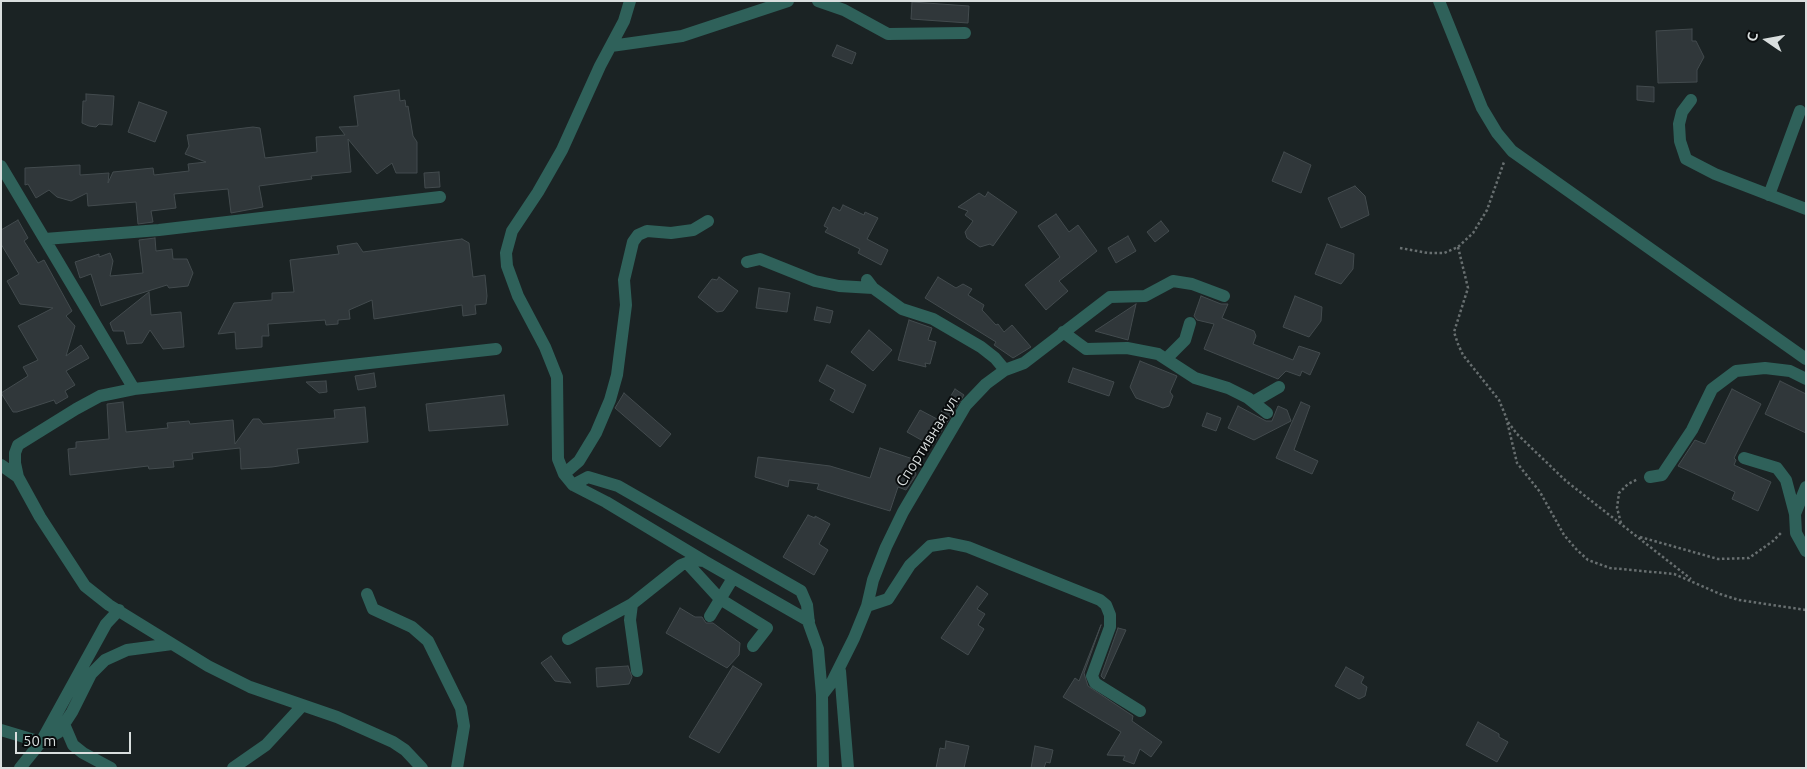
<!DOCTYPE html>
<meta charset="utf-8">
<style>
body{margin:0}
#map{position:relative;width:1807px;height:769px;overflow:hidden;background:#1b2324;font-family:Ubuntu,sans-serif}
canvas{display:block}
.frame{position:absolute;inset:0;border:2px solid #d9dede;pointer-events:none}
.north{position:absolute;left:1742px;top:15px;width:50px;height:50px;-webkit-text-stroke:4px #080b0c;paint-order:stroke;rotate:282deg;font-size:14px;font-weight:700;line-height:20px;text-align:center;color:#d9dede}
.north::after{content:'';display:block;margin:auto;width:18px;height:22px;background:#d9dede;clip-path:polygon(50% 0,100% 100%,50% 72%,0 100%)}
.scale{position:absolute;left:15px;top:732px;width:116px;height:22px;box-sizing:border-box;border:2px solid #d9dede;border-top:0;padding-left:6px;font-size:15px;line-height:18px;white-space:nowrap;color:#d9dede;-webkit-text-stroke:4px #080b0c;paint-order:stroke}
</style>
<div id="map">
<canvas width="1807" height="769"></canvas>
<div class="frame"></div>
<div class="north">С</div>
<div class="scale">50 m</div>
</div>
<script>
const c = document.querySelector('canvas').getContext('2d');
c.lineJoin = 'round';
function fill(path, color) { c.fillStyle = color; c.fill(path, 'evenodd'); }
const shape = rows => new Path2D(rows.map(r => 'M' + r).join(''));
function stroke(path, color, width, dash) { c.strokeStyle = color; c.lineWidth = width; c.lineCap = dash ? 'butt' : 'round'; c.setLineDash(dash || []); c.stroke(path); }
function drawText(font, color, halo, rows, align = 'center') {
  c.font = font + ' Ubuntu,sans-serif'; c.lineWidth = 4; c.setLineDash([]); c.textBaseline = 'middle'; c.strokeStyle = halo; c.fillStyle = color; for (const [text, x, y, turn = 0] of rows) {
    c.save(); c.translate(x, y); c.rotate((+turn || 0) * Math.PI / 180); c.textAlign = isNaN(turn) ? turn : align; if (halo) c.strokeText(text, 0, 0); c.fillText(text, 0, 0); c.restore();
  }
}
const building = shape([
 [912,2,969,6,968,23,911,19,912,2],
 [1692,29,1692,41,1696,41,1704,57,1697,70,1697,82,1658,83,1656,31,1692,29],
 [837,45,856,53,852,64,832,56,837,45],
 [1637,86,1654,87,1654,102,1637,100,1637,86],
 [399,90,400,101,405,100,406,107,408,106,413,136,417,142,417,173,396,173,392,163,377,174,348,139,351,172,311,176,312,179,259,186,263,207,231,213,228,189,174,194,176,208,151,211,153,222,138,224,136,202,88,206,87,193,71,201,57,197,49,190,36,198,28,184,25,185,25,168,80,165,80,175,109,173,108,183,113,172,153,168,154,175,189,171,188,164,206,162,185,154,189,146,187,135,253,127,260,128,265,158,317,152,316,137,345,135,339,127,358,126,354,96,399,90],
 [86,94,114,96,112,125,99,124,96,127,89,126,82,123,83,101,86,101,86,94],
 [139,102,167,112,155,142,128,132,139,102],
 [1284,152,1311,165,1301,193,1272,181,1284,152],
 [439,172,440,187,425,188,424,173,439,172],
 [1355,186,1365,196,1369,215,1341,228,1328,198,1355,186],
 [988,192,1017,212,993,246,990,244,980,247,967,238,965,232,973,221,965,215,968,211,958,207,979,193,985,197,988,192],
 [843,205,864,215,865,212,878,218,867,239,888,250,881,265,858,253,860,249,825,232,828,228,824,226,833,207,840,211,843,205],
 [1056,214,1069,232,1078,225,1097,251,1059,281,1068,291,1046,310,1025,285,1060,257,1038,226,1056,214],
 [18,220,28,238,24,241,38,263,44,260,72,311,66,316,75,326,66,356,81,345,89,358,66,371,75,385,65,391,68,397,56,404,54,400,17,412,13,412,1,393,28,376,23,367,38,360,18,326,53,308,20,304,7,281,19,274,1,244,1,230,18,220],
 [1161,221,1169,231,1155,242,1147,232,1161,221],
 [1128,236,1136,251,1116,263,1108,248,1128,236],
 [155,238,156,251,172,249,173,259,187,259,193,273,188,286,169,288,167,285,101,306,91,274,80,278,75,262,99,254,99,257,110,253,113,261,110,276,143,273,139,240,155,238],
 [462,239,469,243,473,277,485,275,487,296,486,304,475,305,476,314,463,316,462,305,374,319,372,300,349,310,350,319,338,320,338,324,326,325,325,320,268,324,269,336,262,336,262,347,236,349,235,332,218,334,234,303,272,300,272,293,294,292,290,260,339,254,337,246,357,243,363,252,462,239],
 [1327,244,1354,254,1353,269,1341,284,1315,274,1327,244],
 [719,277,738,291,723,311,717,312,698,297,712,279,717,280,719,277],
 [938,277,956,288,963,284,972,289,968,295,984,305,982,310,996,325,998,324,1004,332,1012,325,1031,347,1013,358,994,345,996,342,925,298,938,277],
 [759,288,790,293,787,312,756,308,759,288],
 [149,292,151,315,181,312,184,347,163,349,150,330,142,343,127,344,124,331,113,331,110,323,149,292],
 [1201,296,1221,304,1228,304,1222,318,1254,331,1256,336,1253,344,1293,360,1299,346,1320,353,1310,375,1302,371,1300,376,1286,371,1278,379,1204,349,1214,324,1197,320,1194,316,1201,296],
 [1295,296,1322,307,1321,321,1309,337,1283,327,1295,296],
 [1136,304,1128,340,1095,331,1136,304],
 [817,307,833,311,830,323,814,320,817,307],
 [909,320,932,328,928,340,936,342,930,364,925,363,926,367,898,360,909,320],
 [869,330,892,350,873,371,851,352,869,330],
 [1140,361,1177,376,1170,392,1173,396,1169,406,1163,408,1136,398,1130,387,1140,361],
 [827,365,866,385,853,413,830,400,835,390,819,381,827,365],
 [1073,368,1114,382,1109,396,1068,382,1073,368],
 [374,373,376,387,358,390,355,376,374,373],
 [326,381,327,392,319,393,306,382,326,381],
 [1780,381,1806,394,1806,433,1765,414,1780,381],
 [955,389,964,395,932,446,907,432,920,410,937,419,955,389],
 [1732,389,1761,404,1734,458,1736,460,1734,465,1771,482,1758,511,1732,499,1735,492,1678,466,1695,440,1705,444,1732,389],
 [624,393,671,434,660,447,615,408,624,393],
 [504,395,508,425,429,431,426,404,504,395],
 [123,402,126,432,168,428,167,423,189,421,190,424,233,420,235,444,253,419,259,419,263,424,335,418,334,410,365,407,368,442,297,449,299,463,272,467,241,469,240,448,192,453,193,459,173,461,174,467,149,469,148,466,70,475,68,449,76,448,76,442,109,439,107,404,123,402],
 [1301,402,1310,406,1294,450,1318,461,1312,474,1276,458,1301,402],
 [1238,406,1266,421,1272,421,1278,406,1287,410,1291,421,1254,440,1228,428,1238,406],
 [1207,413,1221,418,1216,431,1202,426,1207,413],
 [880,448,913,459,916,475,906,490,898,487,890,511,817,489,819,484,789,480,788,487,755,477,758,457,830,466,870,478,880,448],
 [808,515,815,518,815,516,830,524,819,544,828,550,814,575,783,557,808,515],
 [977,586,988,594,977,609,985,614,978,625,984,629,968,655,941,638,977,586],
 [680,608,695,617,702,617,706,623,713,623,740,643,739,655,727,668,666,633,680,608],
 [1101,625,1084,673,1088,686,1133,716,1132,721,1162,742,1151,757,1140,749,1134,764,1123,760,1125,756,1107,755,1121,732,1063,697,1075,678,1079,681,1101,625],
 [1118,628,1126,630,1104,679,1101,676,1118,628],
 [551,656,571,683,555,681,541,663,551,656],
 [628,666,632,677,629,684,597,687,596,668,628,666],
 [733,666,762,684,719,753,689,737,733,666],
 [1346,667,1364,677,1361,683,1367,687,1365,696,1359,699,1335,686,1346,667],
 [1478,722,1499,734,1499,737,1508,742,1497,762,1466,745,1478,722],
 [946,741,969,746,964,768,936,768,940,748,945,749,946,741],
 [1035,746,1053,750,1050,763,1046,762,1044,768,1031,768,1035,746]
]);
fill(building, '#30373a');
stroke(building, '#434b4e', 1);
stroke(shape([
 [1458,247,1468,288,1454,332,1458,344,1463,355,1499,400,1506,417,1517,463,1540,492,1564,535,1577,550,1588,560,1610,568,1674,574,1720,594,1739,600,1806,610],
 [1400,248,1428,253,1444,253,1458,247,1473,233,1487,210,1504,162],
 [1508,422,1517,434,1566,481,1691,579],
 [1621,523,1617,508,1619,493,1628,484,1638,479],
 [1640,537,1718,559,1749,558,1773,541,1782,532]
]), '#686f70', 2.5, [2.5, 2.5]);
stroke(shape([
 [630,1,624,21,600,66,562,150,538,192,512,231,506,253,507,266,518,296,545,347,557,377,558,459,564,474,573,485,588,477,618,486,801,591,807,605,809,624,818,649,822,695,823,768],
 [818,1,844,10,888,34,965,33],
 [1439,1,1482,108,1497,133,1512,151,1806,359],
 [611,46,682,36,788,1],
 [1691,100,1682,112,1679,124,1680,141,1686,159,1715,174,1806,209],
 [1,166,134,389],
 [1769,195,1800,111],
 [45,239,159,230,440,197],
 [747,262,760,259,815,281,839,286,873,288],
 [867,280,873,288,902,309,933,319,981,347,995,358,1005,370],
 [1063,332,1086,349,1127,348,1158,354,1195,378,1228,388,1248,398,1267,413],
 [1166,359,1185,340,1190,323],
 [1253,402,1279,387],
 [1744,458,1777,468,1786,480,1795,514],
 [1,465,18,477,40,517,85,586,109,605,208,666,250,687,337,717,393,742,405,750,422,768],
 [564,474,579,461,596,433,610,400,617,375,626,305,624,280,633,242,638,235,647,231,671,233,693,230,708,221],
 [18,477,15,463,15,453,18,445,76,409,100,396,134,389,496,349],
 [1650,477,1662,475,1692,430,1712,389,1736,371,1765,368,1790,371,1806,379],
 [573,485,606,502,704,561],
 [1806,487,1795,514,1796,533,1806,551],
 [687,563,720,599,767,628,753,646],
 [367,594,373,609,412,627,428,641,461,708,464,726,457,768],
 [632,604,630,620,637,671],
 [867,606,888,599,910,565,930,546,949,543,968,547,1100,600,1106,605,1110,615,1110,627,1092,676,1095,683,1140,711],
 [710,616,733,578],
 [568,639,632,604,681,565,694,560,704,561,809,621],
 [840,671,848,768],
 [822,695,832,682,854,638,867,606,873,580,886,547,903,512,966,405,986,384,1005,370,1024,363,1110,297,1145,296,1173,281,1192,284,1224,296],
 [64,724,73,745,83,753,111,768],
 [1,730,41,742,106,624,119,610],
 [20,768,41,742,59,732,72,712,91,674,105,660,127,650,172,644],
 [233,768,266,745,302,706]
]), '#2f615a', 12);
drawText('15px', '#d9dede', '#080b0c', [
 ["Спортивная ул.",928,440,-58]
]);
</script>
